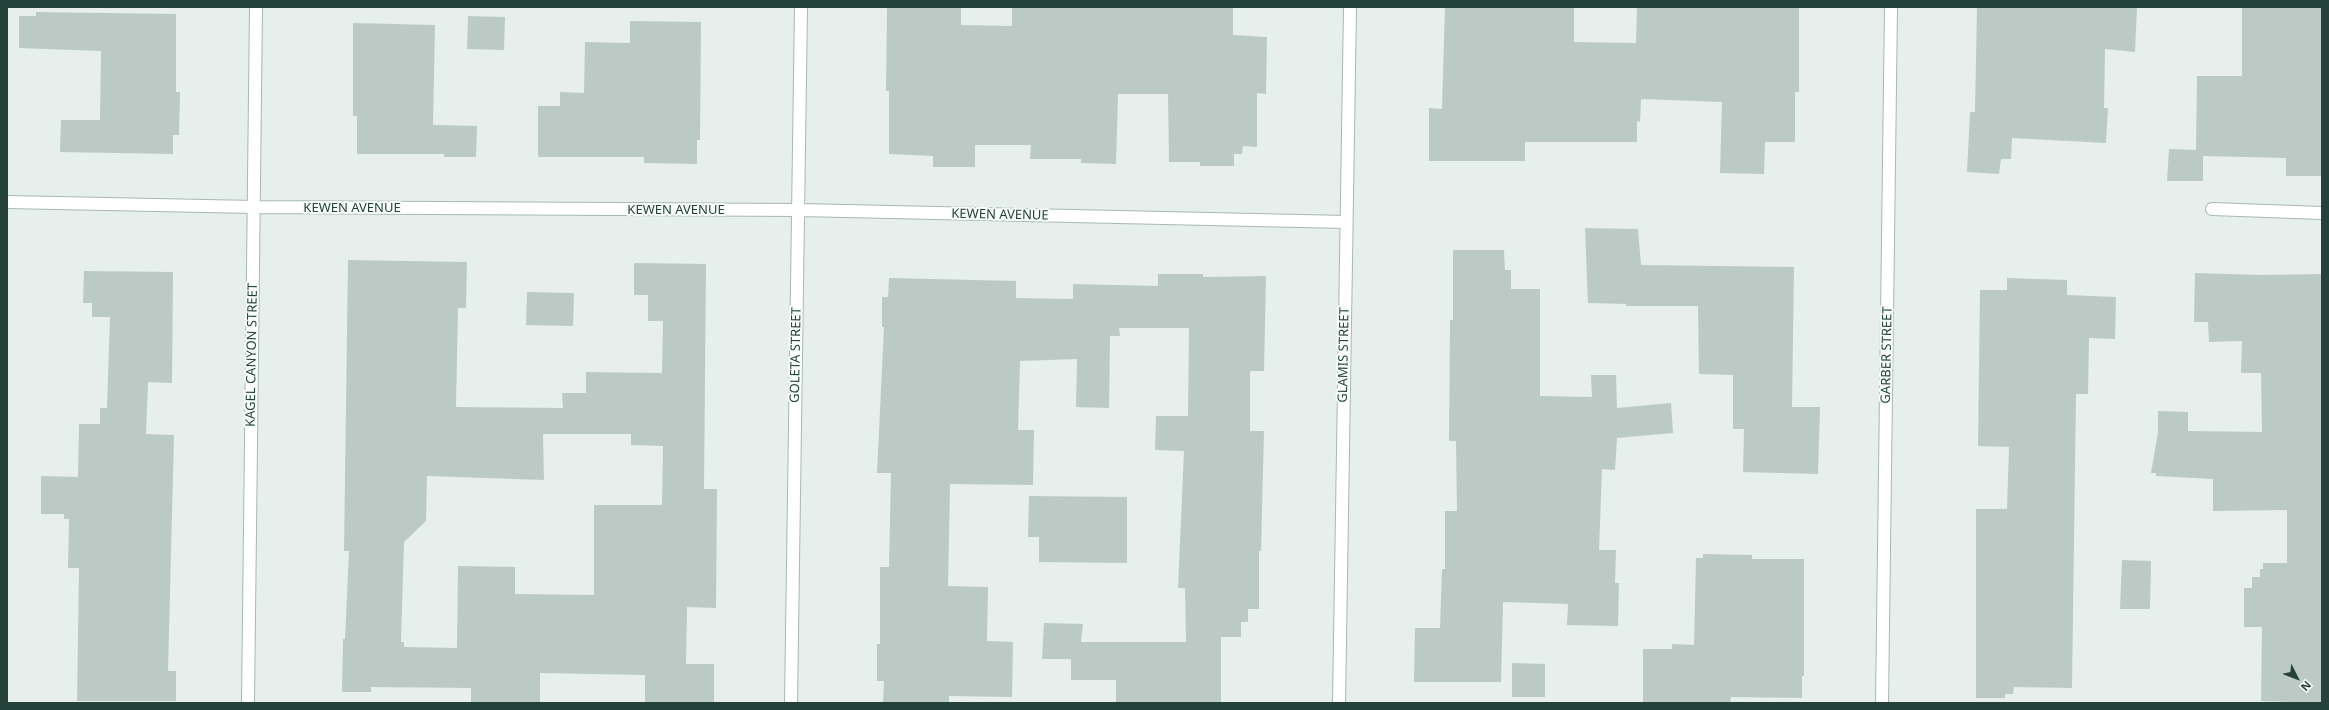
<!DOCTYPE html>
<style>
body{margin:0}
#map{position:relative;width:2329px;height:710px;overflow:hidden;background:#e6efeb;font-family:"Noto Sans",sans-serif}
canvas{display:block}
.frame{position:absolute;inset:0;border:8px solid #24423a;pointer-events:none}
.north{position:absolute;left:2277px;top:658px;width:40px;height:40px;-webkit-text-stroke:3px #f7fbf9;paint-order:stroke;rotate:132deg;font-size:11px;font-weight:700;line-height:16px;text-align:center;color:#24423a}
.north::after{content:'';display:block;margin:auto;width:14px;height:18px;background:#24423a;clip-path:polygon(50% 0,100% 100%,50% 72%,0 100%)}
</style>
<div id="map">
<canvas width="2329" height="710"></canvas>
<div class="frame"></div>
<div class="north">N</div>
</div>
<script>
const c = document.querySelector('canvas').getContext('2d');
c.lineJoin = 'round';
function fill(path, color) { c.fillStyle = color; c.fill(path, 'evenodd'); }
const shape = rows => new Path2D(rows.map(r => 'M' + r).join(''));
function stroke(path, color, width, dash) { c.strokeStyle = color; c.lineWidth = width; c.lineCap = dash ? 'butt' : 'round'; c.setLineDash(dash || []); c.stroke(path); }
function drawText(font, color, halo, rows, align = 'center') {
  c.font = font + ' "Noto Sans",sans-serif'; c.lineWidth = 4; c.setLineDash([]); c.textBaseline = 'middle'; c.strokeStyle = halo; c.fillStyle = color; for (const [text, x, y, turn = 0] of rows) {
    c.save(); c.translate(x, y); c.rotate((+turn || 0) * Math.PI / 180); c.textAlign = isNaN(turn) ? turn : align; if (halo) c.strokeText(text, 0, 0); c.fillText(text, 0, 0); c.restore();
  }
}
fill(shape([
 [887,7,961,7,961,25,1012,26,1012,7,1233,7,1233,35,1267,37,1266,94,1257,93,1257,147,1243,146,1242,154,1234,154,1234,166,1200,166,1200,162,1169,162,1168,94,1118,94,1116,164,1081,163,1081,159,1030,159,1031,145,975,145,975,167,933,167,933,156,889,154,889,91,886,91],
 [1445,7,1574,7,1574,42,1636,43,1637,7,1799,7,1799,92,1795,92,1795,142,1765,142,1764,174,1720,173,1722,102,1641,99,1640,122,1637,121,1637,142,1525,142,1525,161,1429,161,1429,108,1442,109],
 [1977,7,2137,7,2135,52,2105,49,2104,108,2108,108,2106,143,2012,138,2011,159,2001,159,1999,174,1967,172,1970,112,1975,112],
 [2242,7,2322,7,2322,176,2286,176,2286,158,2203,156,2203,181,2167,181,2169,149,2196,150,2197,76,2242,76],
 [36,12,176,14,176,92,180,92,179,135,173,135,173,154,60,152,61,120,100,120,101,51,19,48,19,16,36,16],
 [468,16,505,17,504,50,467,49],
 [630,21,701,22,700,140,697,140,697,164,644,163,644,157,538,157,538,106,560,106,560,92,584,93,585,42,630,43],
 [353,23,435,25,433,125,477,126,476,157,444,157,444,154,357,154,357,116,353,116],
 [1585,228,1638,229,1641,265,1794,267,1792,407,1820,407,1818,474,1743,472,1744,429,1733,429,1733,375,1699,374,1698,306,1626,306,1626,304,1588,303],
 [1453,250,1504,250,1505,270,1511,270,1511,289,1540,289,1540,396,1592,397,1591,375,1616,375,1617,408,1671,403,1673,433,1617,438,1615,470,1602,469,1599,550,1616,550,1615,583,1619,583,1618,626,1567,625,1568,604,1503,602,1501,682,1414,682,1415,628,1440,628,1442,569,1445,569,1445,511,1457,511,1456,441,1449,441,1450,320,1453,320],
 [348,260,467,262,466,308,458,308,456,407,563,408,562,393,586,393,586,372,662,373,663,321,648,321,648,295,634,295,634,263,706,264,704,489,717,489,716,608,687,607,686,664,714,664,714,703,645,703,645,675,540,673,540,703,471,703,471,688,371,687,371,692,342,692,343,639,345,639,349,551,344,551],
 [543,434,631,434,631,445,663,446,662,505,594,505,594,595,515,594,515,567,458,566,457,648,404,647,404,642,401,642,404,542,426,521,427,476,544,480],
 [84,271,173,272,172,383,148,382,146,434,174,435,168,671,176,671,176,701,77,701,79,568,68,568,69,519,64,519,64,514,41,514,41,476,78,477,79,424,100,424,100,408,107,408,110,317,92,317,92,303,83,303],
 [2195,273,2261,275,2322,274,2322,703,2261,701,2262,627,2244,627,2244,588,2252,588,2252,577,2260,577,2260,569,2263,569,2263,563,2287,563,2287,510,2213,511,2213,479,2156,476,2156,473,2151,473,2158,432,2158,411,2188,412,2188,431,2262,432,2261,373,2241,373,2242,341,2209,342,2208,322,2194,322],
 [1158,274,1203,274,1203,277,1266,276,1264,371,1250,371,1250,431,1264,431,1261,551,1259,551,1259,609,1248,609,1248,622,1241,622,1241,637,1221,637,1221,703,1116,703,1116,680,1071,680,1071,659,1042,659,1044,623,1083,624,1081,642,1186,642,1185,588,1178,588,1184,451,1155,450,1156,416,1188,416,1189,328,1119,328,1120,336,1110,336,1109,408,1076,407,1077,359,1020,361,1018,430,1034,430,1033,485,950,484,948,586,988,587,987,641,1013,642,1012,697,949,696,949,703,883,703,884,681,877,681,877,644,880,644,880,567,889,567,891,473,877,473,884,327,882,327,882,297,888,297,889,278,1016,281,1016,298,1073,299,1073,284,1158,286],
 [2007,278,2067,280,2067,295,2116,297,2115,339,2089,338,2088,394,2076,394,2072,688,2014,687,2013,694,2005,694,2005,698,1976,698,1976,509,2007,509,2009,447,1978,446,1980,290,2007,290],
 [527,292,574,293,573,326,526,325],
 [1029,496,1127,497,1127,563,1039,562,1039,537,1028,537],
 [1703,554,1752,555,1752,559,1804,559,1804,676,1802,676,1802,698,1731,697,1730,703,1643,703,1643,649,1672,649,1672,644,1694,645,1696,558,1703,558],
 [2122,560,2151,561,2150,609,2120,609],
 [1512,663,1545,664,1545,697,1512,697]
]), '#bbcac4');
const minor = shape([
 [7,202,254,207,799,210,1346,222],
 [2212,209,2322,213],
 [248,703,256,7],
 [791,703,801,7],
 [1339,703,1350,7],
 [1882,703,1891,7]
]);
stroke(minor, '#a8b8b2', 14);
stroke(minor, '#fff', 12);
drawText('13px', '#24423a', '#f7fbf9', [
 ["KEWEN AVENUE",352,208],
 ["KEWEN AVENUE",676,210],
 ["KEWEN AVENUE",1000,215,1],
 ["KAGEL CANYON STREET",252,355,-89],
 ["GOLETA STREET",796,355,-89],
 ["GLAMIS STREET",1344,355,-89],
 ["GARBER STREET",1887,355,-89]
]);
</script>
